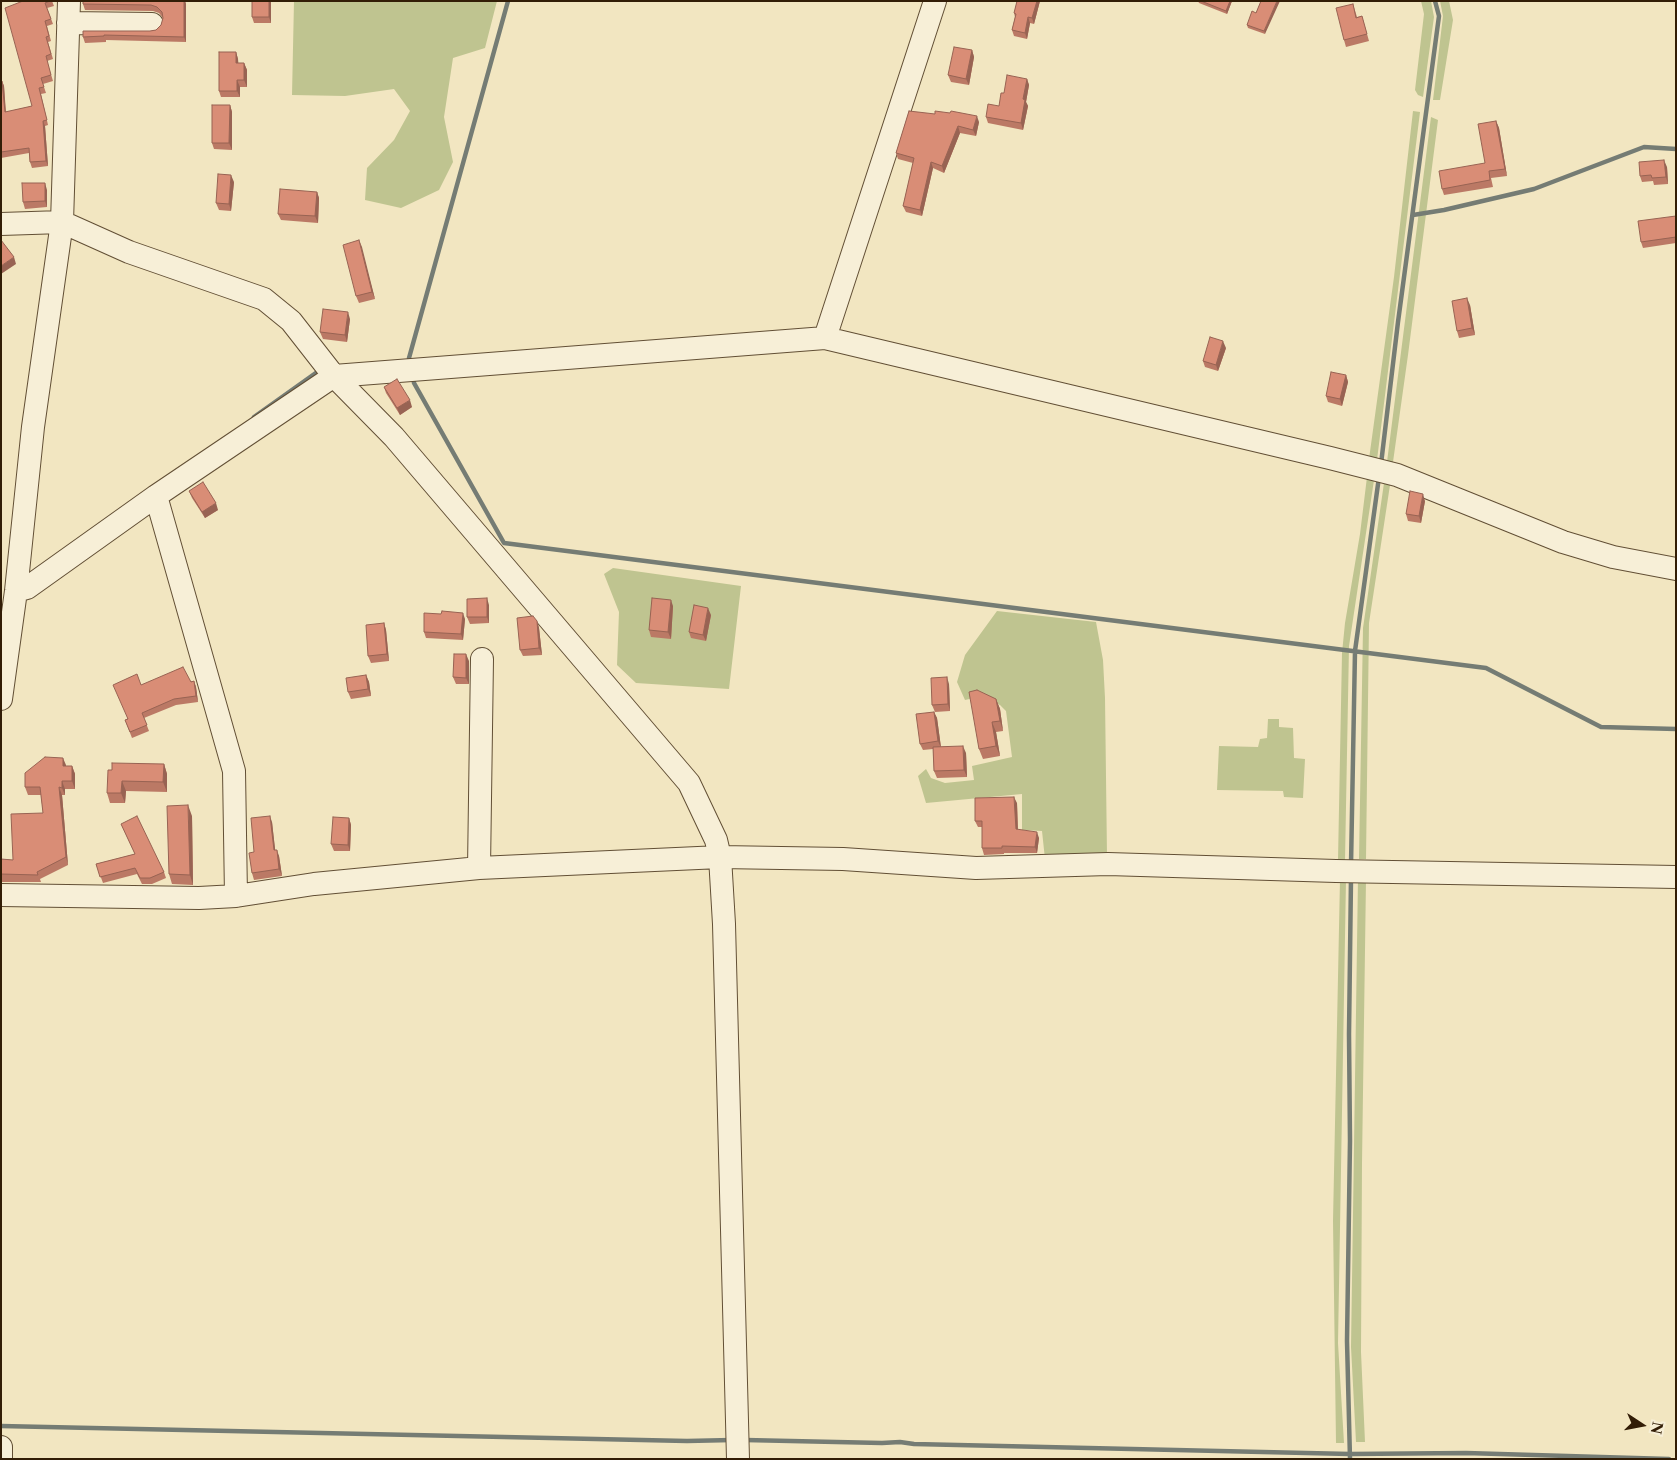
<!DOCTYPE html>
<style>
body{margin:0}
#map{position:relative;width:1677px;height:1460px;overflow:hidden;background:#f2e6c1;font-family:"Libre Caslon Text",serif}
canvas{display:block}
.frame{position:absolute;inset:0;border:2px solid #321d06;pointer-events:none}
.north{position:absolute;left:1617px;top:1400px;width:50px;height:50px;-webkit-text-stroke:4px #f7efd7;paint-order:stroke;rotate:101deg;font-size:14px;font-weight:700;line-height:20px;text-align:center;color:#321d06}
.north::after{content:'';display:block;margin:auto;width:18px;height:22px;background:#321d06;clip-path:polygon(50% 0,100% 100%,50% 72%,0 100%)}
</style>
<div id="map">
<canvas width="1677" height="1460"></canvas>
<div class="frame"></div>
<div class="north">N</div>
</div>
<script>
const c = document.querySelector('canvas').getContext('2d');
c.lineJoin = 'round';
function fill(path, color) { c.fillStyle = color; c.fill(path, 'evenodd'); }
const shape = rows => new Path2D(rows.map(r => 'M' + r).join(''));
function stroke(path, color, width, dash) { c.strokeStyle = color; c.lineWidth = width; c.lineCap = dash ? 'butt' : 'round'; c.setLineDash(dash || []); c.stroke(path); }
fill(shape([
 [294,1,497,1,485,48,453,58,444,117,453,162,439,190,401,208,365,200,367,168,394,140,410,111,394,89,345,96,292,95],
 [1421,1,1431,1,1434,17,1423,97,1418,95,1415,90,1424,14],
 [1440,1,1449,1,1453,20,1440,100,1433,100,1443,16],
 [1413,111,1420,112,1377,460,1369,459,1394,277],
 [1431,117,1438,120,1408,355,1393,462,1387,462],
 [1367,477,1374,480,1349,646,1345,860,1338,860,1342,653,1345,623,1360,534],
 [1384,483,1390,485,1369,623,1366,859,1359,859,1363,628],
 [613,568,741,586,729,689,636,683,617,665,619,612,604,574],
 [997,611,1096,622,1103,660,1105,698,1107,856,1045,859,1042,831,1022,830,1022,794,926,803,918,776,926,769,931,778,945,783,974,780,972,766,1012,757,1006,711,1000,705,983,696,965,700,957,682,965,655],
 [1268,719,1279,719,1279,727,1293,728,1294,758,1305,759,1303,798,1284,797,1283,791,1217,790,1219,746,1258,747,1260,739,1267,738],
 [1358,878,1366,879,1362,1163,1361,1352,1365,1442,1356,1442,1351,1347],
 [1340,879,1346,879,1338,1343,1344,1443,1336,1443,1333,1221]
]), '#bfc490');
stroke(shape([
 [1413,215,1444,210,1534,189,1644,147,1676,149],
 [410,364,409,358,508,1],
 [413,376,414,383,504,543,1486,668,1601,727,1676,729],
 [254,417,320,370],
 [1381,464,1398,322,1439,16,1435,1],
 [1351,865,1355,651,1379,477],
 [1,1426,687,1441,732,1440],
 [745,1440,882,1443,900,1442,914,1444,1350,1454,1466,1453,1669,1459],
 [1350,1459,1347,1341,1350,1141,1349,1034,1351,878]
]), '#757c74', 4.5);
const minor = shape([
 [68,23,152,24],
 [1,224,62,222,129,252,264,299,291,321,334,376,394,437,689,783,716,840,720,857,724,924,738,1459],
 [825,338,935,1],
 [156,496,234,771,236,896],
 [16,591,27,588,156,496,334,376,825,338,1330,458,1397,475,1563,542,1613,557,1676,569],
 [1,699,16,591,33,427,62,222,69,1],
 [479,868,482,659],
 [1,895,199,898,236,896,314,884,479,868,720,857,843,859,976,868,1108,864,1336,871,1676,877],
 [1,1447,1,1459]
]);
stroke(minor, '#624f35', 24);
stroke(minor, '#f7efd7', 22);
fill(shape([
 [23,1,52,1,54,6,47,8,53,24,47,26,51,41,48,42,53,59,47,61,53,81,43,84,46,93,41,94,48,125,45,126,48,166,32,168,30,162,29,153,1,158,1,81,2,81,4,86,6,112,32,106],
 [83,1,185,1,186,4,186,42,106,40,106,42,85,43,83,37,83,31,150,31,156,30,161,25,163,18,159,13,153,11,85,10,83,4],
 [271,1,271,23,254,23,252,17],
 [1017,1,1040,1,1034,24,1030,23,1027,39,1014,36,1012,30,1015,17,1014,13],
 [1198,1,1232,1,1227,14,1199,3],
 [1261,1,1265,34,1248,28,1247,25,1256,13],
 [1353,4,1357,17,1362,16,1369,41,1346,47,1344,40],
 [972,50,974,57,969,85,951,82,948,75],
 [236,52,238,59,238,63,244,63,247,70,247,87,240,87,240,97,221,97,219,91],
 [1027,79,1029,85,1026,102,1028,106,1023,130,988,123,986,117,999,106,1004,93],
 [230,105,232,112,232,150,214,149,212,143],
 [909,111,979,122,976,136,960,133,944,173,933,168,922,216,906,212,903,206,913,163,898,159,896,153],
 [1496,121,1499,128,1507,176,1491,178,1493,187,1444,195,1442,189,1485,163],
 [1667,167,1668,184,1654,185,1653,181,1642,182,1640,176],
 [234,182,231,211,219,210,216,203],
 [47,190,47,207,25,209,23,202],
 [317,192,319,198,318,223,281,220,278,214],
 [1676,216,1676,243,1643,248,1641,242],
 [359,240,375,299,359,303,356,296],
 [1470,305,1475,335,1459,338,1457,331],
 [350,319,347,342,323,339,320,332],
 [1226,348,1218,371,1205,367,1203,361],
 [1346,375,1348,382,1342,406,1328,402,1326,396],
 [384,387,412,407,400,415,386,393],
 [189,491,218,510,205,518,192,498],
 [1425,501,1421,523,1408,521,1406,514],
 [489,605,489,623,470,624,467,617],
 [673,606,671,639,651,637,649,630],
 [441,614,465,619,463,640,426,638,424,632],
 [711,615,706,641,691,638,689,632],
 [537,621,539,628,542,655,523,656,520,650],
 [384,623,386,630,389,661,371,663,368,656],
 [469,661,469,684,456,684,453,677],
 [366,675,369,682,371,696,351,699,348,692],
 [194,681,196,687,198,702,176,705,144,718,149,731,132,738,125,720,127,719,141,685],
 [949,684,950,711,935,712,932,705],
 [996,699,1000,709,1003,731,996,732,1000,756,983,759,979,749],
 [934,712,937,718,941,747,966,753,967,777,937,778,934,771,933,749,923,750,920,744],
 [164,764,167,774,167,792,126,791,125,803,110,803,107,793,112,770],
 [66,766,72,766,75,774,75,789,65,789,65,795,62,795,68,865,40,879,41,882,1,882,1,859,13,860,43,813,41,795,28,795,25,787],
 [1017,803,1018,830,1039,838,1037,853,1004,853,1004,854,984,855,982,848,982,827,978,827,975,821],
 [192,816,193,885,172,884,169,874],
 [349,818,351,825,350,851,334,851,331,844],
 [272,822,275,850,279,856,282,876,254,880,252,873,254,852],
 [121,824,164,872,166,878,152,884,142,884,137,874,103,883,96,864,135,854]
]), '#bb7965');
fill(shape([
 [184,1,185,1,186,4,186,42,184,37],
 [269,1,271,1,271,23,269,17],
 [1037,1,1040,1,1034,24,1032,18],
 [1230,1,1232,1,1227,14,1226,11],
 [1277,1,1280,1,1265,34,1264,31],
 [1028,17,1030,23,1027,39,1025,33],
 [972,50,974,57,969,85,966,79],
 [236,52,238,59,239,70,236,63],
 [244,63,247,70,247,87,244,80],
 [1027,79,1029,85,1026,102,1028,106,1023,130,1021,123,1023,99],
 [237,80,240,87,240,97,237,91],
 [2,81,4,86,6,118,5,112],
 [230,105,232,112,232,150,229,143],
 [977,116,979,122,976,136,973,130],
 [43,121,45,126,48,166,46,161],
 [1496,121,1499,128,1507,176,1505,169],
 [958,126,960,133,944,173,942,166],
 [1664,160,1667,167,1668,184,1666,177],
 [931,162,933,168,922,216,920,210],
 [231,175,234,182,231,211,229,204],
 [45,183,47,190,47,207,45,201],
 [317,192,319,198,318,223,315,216],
 [359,240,362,247,375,299,372,292],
 [14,257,16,264,1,274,1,266],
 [1467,298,1470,305,1475,335,1472,328],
 [348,312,350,319,347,342,345,335],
 [1223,341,1226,348,1218,371,1216,365],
 [1346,375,1348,382,1342,406,1340,399],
 [410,400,412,407,400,415,397,408],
 [1423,494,1425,501,1421,523,1419,516],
 [216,503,218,510,205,518,202,512],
 [487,598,489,605,489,623,487,617],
 [671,600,673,606,671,639,668,632],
 [708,608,711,615,706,641,703,635],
 [463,613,465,619,463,640,461,634],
 [537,621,539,628,542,655,539,648],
 [384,623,386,630,389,661,387,654],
 [466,654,469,661,469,684,466,678],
 [366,675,369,682,371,696,368,689],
 [947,677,949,684,950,711,948,704],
 [194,681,196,687,198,702,196,696],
 [996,699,1000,709,1003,731,1000,721],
 [934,712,937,718,941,748,938,741],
 [992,722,996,732,1000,756,996,746],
 [963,746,966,753,967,777,964,770],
 [63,758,66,765,66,774,63,766],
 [164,764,167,774,167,792,163,782],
 [72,766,75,774,75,789,72,781],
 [62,781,65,789,65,795,62,788],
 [122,781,126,791,125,803,121,793],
 [59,787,62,795,68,865,66,857],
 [1014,797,1017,803,1018,836,1016,829],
 [188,805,192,816,193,885,190,875],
 [270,816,272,822,276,857,274,850],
 [349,818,351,825,350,851,348,845],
 [1037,832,1039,838,1037,853,1035,847],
 [277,850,279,856,282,876,279,869]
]), '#986353');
const building = shape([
 [23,1,50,1,45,3,51,19,45,21,49,36,46,37,51,54,46,56,51,75,41,78,44,87,39,88,47,120,43,121,46,161,30,162,29,148,1,152,1,81,2,81,5,112,32,106,5,8,23,1],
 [83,1,184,1,184,37,104,35,104,36,83,37,83,31,150,31,156,30,161,25,163,18,162,12,157,7,151,5,83,4,83,1],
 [252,1,269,1,269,17,252,17,252,1],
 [1017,1,1037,1,1032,18,1028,17,1025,33,1012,30,1016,14,1014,13,1017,1],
 [1201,1,1230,1,1226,11,1201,1],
 [1261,1,1277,1,1264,31,1247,25,1252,11,1256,13,1261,1],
 [1353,4,1356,18,1362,16,1367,34,1344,40,1336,8,1353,4],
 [954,47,972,50,966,79,948,75,954,47],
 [219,52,236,52,236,63,244,63,244,80,237,80,237,91,219,91,219,52],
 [1007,75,1027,79,1023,99,1025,100,1021,123,986,117,988,104,999,106,1001,93,1004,93,1007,75],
 [212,105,230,105,229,143,212,143,212,105],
 [909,111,935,114,935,111,950,113,951,111,977,116,973,130,958,126,942,166,931,162,920,210,903,206,914,158,896,153,909,111],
 [1496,121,1505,169,1489,171,1490,180,1442,189,1439,171,1485,163,1478,124,1496,121],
 [1664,160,1666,177,1652,178,1651,175,1640,176,1639,162,1664,160],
 [218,174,231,175,229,204,216,203,218,174],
 [22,183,45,183,45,201,23,202,22,183],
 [280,189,317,192,315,216,278,214,280,189],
 [1676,216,1676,237,1641,242,1638,221,1676,216],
 [1,240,14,257,1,266,1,240],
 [359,240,372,292,356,296,343,245,359,240],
 [1467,298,1472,328,1457,331,1452,301,1467,298],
 [323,309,348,312,345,335,320,332,323,309],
 [1210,337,1223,341,1216,365,1203,361,1210,337],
 [1331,372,1346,375,1340,399,1326,396,1331,372],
 [397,379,410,400,397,408,384,387,397,379],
 [203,482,216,503,202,512,189,491,203,482],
 [1410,491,1423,494,1419,516,1406,514,1410,491],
 [487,598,487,617,467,617,467,599,487,598],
 [652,598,671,600,668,632,649,630,652,598],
 [694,605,708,608,703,635,689,632,694,605],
 [442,611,463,613,461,634,424,632,424,613,441,614,442,611],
 [533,616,537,621,539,648,520,650,517,618,533,616],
 [384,623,387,654,368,656,366,625,384,623],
 [454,654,466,654,466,678,453,677,454,654],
 [183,667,191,682,194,681,196,696,174,699,142,713,147,725,130,732,125,720,128,719,113,685,137,674,141,685,183,667],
 [366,675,368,689,348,692,346,678,366,675],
 [947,677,948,704,932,705,931,678,947,677],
 [977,690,996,699,1000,721,992,722,996,746,979,749,969,692,977,690],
 [934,712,938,741,920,744,916,714,934,712],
 [963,746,964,770,934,771,933,747,963,746],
 [45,757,63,758,63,766,72,766,72,781,62,781,62,788,59,787,66,857,37,872,38,875,1,874,1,859,13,860,11,814,43,813,40,787,25,787,25,773,45,757],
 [112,763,164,764,163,782,122,781,121,793,107,793,108,770,112,770,112,763],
 [1014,797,1016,829,1037,832,1035,847,1002,846,1002,848,982,848,982,821,975,821,975,798,1014,797],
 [188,805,190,875,169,874,167,806,188,805],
 [137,816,164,872,150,878,140,878,135,868,100,877,96,864,135,854,121,824,137,816],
 [270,816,274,850,277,850,279,869,252,873,249,853,254,852,251,818,270,816],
 [333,817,349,818,348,845,331,844,333,817]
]);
fill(building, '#d98d76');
stroke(building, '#986353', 1);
</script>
